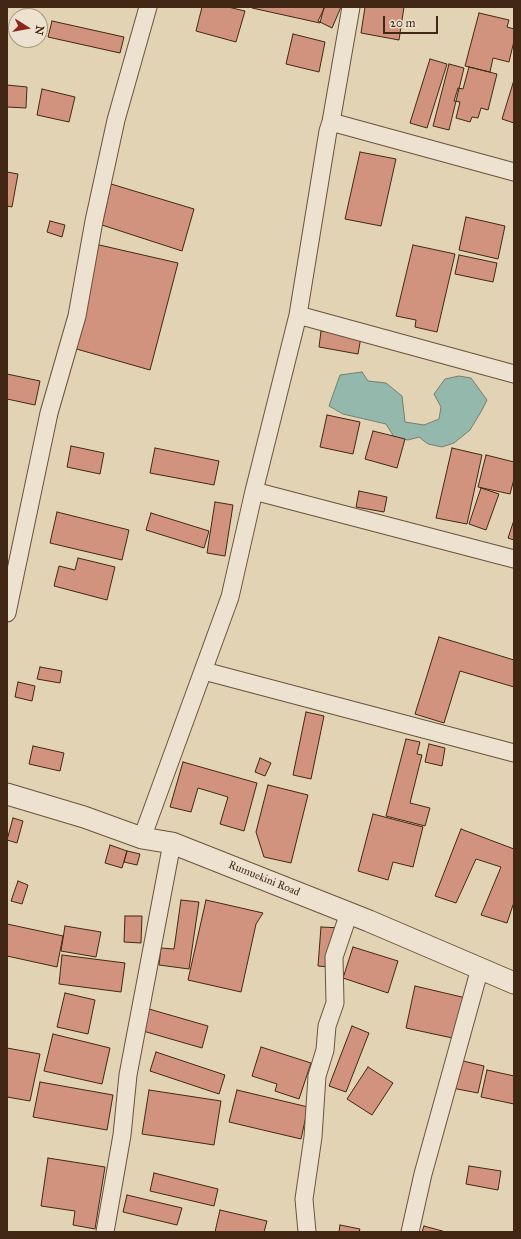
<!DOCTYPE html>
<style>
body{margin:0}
#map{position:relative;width:521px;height:1239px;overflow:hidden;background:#e2d3b5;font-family:"IM FELL Great Primer",serif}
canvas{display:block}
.frame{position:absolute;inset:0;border:8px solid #422814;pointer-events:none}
.north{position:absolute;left:8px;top:8px;width:40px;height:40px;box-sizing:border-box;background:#ece2cf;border:1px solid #a89884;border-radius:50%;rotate:101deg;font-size:11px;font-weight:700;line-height:16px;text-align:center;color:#422814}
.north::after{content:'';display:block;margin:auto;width:14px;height:18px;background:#8f2418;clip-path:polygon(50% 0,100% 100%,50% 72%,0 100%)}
.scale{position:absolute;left:383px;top:16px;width:55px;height:18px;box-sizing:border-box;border:2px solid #422814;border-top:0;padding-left:5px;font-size:12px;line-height:14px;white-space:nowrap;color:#422814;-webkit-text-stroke:3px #ece2cf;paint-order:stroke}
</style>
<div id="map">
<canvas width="521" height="1239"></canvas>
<div class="frame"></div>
<div class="north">N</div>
<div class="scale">20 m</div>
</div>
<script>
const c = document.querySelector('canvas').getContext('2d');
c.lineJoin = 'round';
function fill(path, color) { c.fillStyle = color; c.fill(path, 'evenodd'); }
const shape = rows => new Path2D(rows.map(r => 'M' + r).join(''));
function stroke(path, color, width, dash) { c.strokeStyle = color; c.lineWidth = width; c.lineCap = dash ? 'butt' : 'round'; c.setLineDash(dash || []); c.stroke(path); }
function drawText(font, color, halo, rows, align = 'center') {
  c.font = font + ' "IM FELL Great Primer",serif'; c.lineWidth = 3.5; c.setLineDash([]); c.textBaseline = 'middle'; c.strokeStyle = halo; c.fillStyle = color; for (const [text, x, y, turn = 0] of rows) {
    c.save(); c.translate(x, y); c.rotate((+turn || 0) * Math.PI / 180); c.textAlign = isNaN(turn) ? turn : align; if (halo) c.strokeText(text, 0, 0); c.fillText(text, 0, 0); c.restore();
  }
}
const water = shape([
 [362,372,368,381,386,383,402,396,405,422,424,425,439,419,441,407,434,394,445,379,459,376,471,378,487,400,482,410,470,430,454,443,442,447,428,444,419,437,408,440,394,437,386,424,343,414,329,406,340,375,362,372]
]);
fill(water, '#95b8ac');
stroke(water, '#747e6f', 1);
const building = shape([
 [202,7,228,7,245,11,236,42,196,31,202,7],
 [252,7,324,7,320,23,252,8,252,7],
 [325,7,341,7,332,28,318,21,325,7],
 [365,7,404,7,399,40,361,33,365,7],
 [479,13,509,20,507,27,514,29,514,41,509,62,493,58,490,72,465,66,479,13],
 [52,21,124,37,120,53,48,37,52,21],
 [293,34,325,42,319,72,286,64,293,34],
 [430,59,447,64,427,128,410,123,430,59],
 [449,64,464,68,449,130,433,126,449,64],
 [469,67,497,74,488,110,481,108,478,118,472,117,470,122,456,118,460,102,454,101,458,88,463,89,469,67],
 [514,80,514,123,502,119,514,80],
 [7,85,27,87,26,108,7,107,7,85],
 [42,89,75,97,69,122,37,115,42,89],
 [360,152,396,159,381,226,345,219,360,152],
 [7,172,18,174,12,207,7,206,7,172],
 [111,184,194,209,182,251,102,225,111,184],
 [466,217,505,226,498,259,459,250,466,217],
 [50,221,65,225,62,237,47,232,50,221],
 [95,244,178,263,150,370,73,348,95,244],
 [413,245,455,254,437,332,415,327,416,320,396,316,413,245],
 [459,255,497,263,493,282,455,274,459,255],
 [321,331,361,337,358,354,319,347,321,331],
 [7,374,40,381,35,405,7,399,7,374],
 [327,415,360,422,353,454,320,447,327,415],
 [373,431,405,439,397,468,365,459,373,431],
 [71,446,104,453,100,474,67,467,71,446],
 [155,448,219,461,214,485,150,473,155,448],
 [452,448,482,455,467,524,436,518,452,448],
 [486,455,514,462,514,479,510,494,478,487,486,455],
 [481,488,499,494,486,530,469,524,481,488],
 [359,491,387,497,384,512,356,507,359,491],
 [215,502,233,505,225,556,207,553,215,502],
 [57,512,129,530,122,560,50,543,57,512],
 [151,513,209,531,204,548,146,530,151,513],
 [514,520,514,540,508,538,514,520],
 [78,558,115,567,107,600,54,586,59,566,75,570,78,558],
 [439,637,514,660,514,687,460,671,444,723,415,714,439,637],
 [40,667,62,671,60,683,37,679,40,667],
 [18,682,35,686,32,701,15,697,18,682],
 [306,712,324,716,311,779,293,775,306,712],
 [406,739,420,742,417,754,422,755,410,803,430,808,425,826,386,816,406,739],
 [429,744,445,748,442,766,425,762,429,744],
 [33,746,64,753,60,771,29,764,33,746],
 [260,758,271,763,265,776,255,772,260,758],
 [183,762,257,783,244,831,220,824,228,797,198,788,191,812,170,807,183,762],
 [268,785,308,795,291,863,264,857,256,832,268,785],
 [373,814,423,827,413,867,393,862,388,880,358,871,373,814],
 [13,818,23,821,17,843,7,840,13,818],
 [461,829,514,849,514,902,507,923,481,915,501,867,476,859,456,903,435,896,461,829],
 [110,845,127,851,122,868,105,863,110,845],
 [127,851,140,854,137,865,124,862,127,851],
 [18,881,28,885,22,904,11,901,18,881],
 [181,900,199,902,189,969,159,965,161,948,174,949,181,900],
 [206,900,263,913,256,924,241,992,188,980,206,900],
 [125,916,142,916,141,943,124,942,125,916],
 [7,924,63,936,57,967,7,956,7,924],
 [65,926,101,932,96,957,61,951,65,926],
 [321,927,342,928,340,968,318,966,321,927],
 [353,947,398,961,388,993,343,978,353,947],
 [62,955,125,963,121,992,59,984,62,955],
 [415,986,466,998,457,1039,406,1028,415,986],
 [65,993,95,1000,88,1034,57,1027,65,993],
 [149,1009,208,1026,202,1048,143,1031,149,1009],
 [352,1026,369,1033,346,1092,329,1086,352,1026],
 [53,1034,110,1048,102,1084,44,1071,53,1034],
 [261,1047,311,1063,299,1099,275,1091,277,1084,252,1076,261,1047],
 [7,1048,40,1054,30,1101,7,1097,7,1048],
 [156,1052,225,1075,219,1094,150,1071,156,1052],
 [459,1060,484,1066,478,1093,452,1088,459,1060],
 [368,1067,393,1083,372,1115,347,1099,368,1067],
 [487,1070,514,1076,514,1104,481,1097,487,1070],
 [40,1082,113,1095,107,1130,33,1117,40,1082],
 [149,1090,221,1101,214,1145,142,1134,149,1090],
 [237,1090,308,1107,301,1139,229,1122,237,1090],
 [48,1158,105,1167,95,1229,73,1225,75,1211,41,1206,48,1158],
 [469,1166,501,1171,498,1190,466,1184,469,1166],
 [154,1173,218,1189,214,1206,150,1191,154,1173],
 [127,1195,182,1208,177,1225,123,1212,127,1195],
 [220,1210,267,1221,264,1232,215,1232,220,1210],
 [340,1225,360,1229,359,1232,339,1232,340,1225],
 [424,1226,446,1232,422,1232,424,1226]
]);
fill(building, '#d1937d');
stroke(building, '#422814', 1);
const minor = shape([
 [331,122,514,172],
 [298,315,514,374],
 [254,491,514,559],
 [7,613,49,413,77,316,94,221,116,120,148,7],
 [204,671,514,753],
 [142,838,230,597,254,491,298,315,328,131,331,122,351,7],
 [105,1232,122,1135,128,1075,172,843],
 [307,1232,304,1199,313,1137,317,1076,325,1050,327,1026,335,1003,334,957,349,913],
 [410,1232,423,1174,480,968]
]);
const tertiary = shape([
 [7,794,84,817,142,838,172,843,369,921,514,983]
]);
stroke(minor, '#6a533c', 19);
stroke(tertiary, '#6a533c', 23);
stroke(minor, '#ece2cf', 17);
stroke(tertiary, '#ece2cf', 21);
drawText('11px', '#422814', '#ece2cf', [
 ["Rumuekini Road",264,879,22]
]);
</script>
